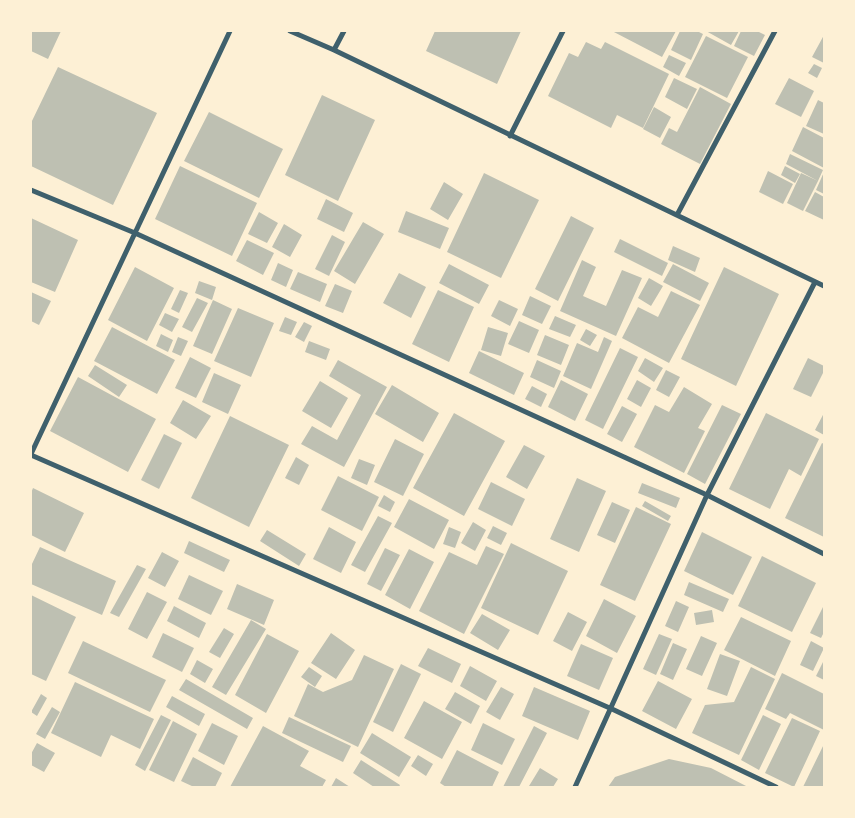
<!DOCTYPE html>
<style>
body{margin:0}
#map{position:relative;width:855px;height:818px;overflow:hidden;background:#fdf0d5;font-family:Figtree,sans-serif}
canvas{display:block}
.frame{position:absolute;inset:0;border:32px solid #fdf0d5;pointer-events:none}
</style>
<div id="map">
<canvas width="855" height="818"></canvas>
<div class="frame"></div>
</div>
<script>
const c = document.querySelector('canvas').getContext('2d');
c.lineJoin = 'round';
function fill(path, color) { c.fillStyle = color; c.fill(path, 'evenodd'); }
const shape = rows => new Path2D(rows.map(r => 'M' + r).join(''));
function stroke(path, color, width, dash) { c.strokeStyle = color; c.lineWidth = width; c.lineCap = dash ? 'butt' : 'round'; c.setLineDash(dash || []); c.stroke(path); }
fill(shape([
 [31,31,61,31,48,59,31,51],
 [435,31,521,31,497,84,426,51],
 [612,31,676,31,662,57],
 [680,31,697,31,703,34,691,60,671,50],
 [706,31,739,31,731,45],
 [741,31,757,31,765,35,754,56,734,46],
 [824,35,824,63,812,57],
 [706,36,748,57,727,98,685,77],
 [586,42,601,49,605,42,669,74,643,128,617,115,611,128,548,96,569,53,578,57],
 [669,55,686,63,679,76,663,67],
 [814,64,822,68,817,78,808,73],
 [58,67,157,113,113,205,31,166,31,123],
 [674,78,697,89,687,109,665,97],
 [789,78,814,91,801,117,775,104],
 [700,87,731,104,700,164,661,144,669,128,677,132],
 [322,95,375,120,338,201,285,175],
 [818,100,824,103,824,134,806,126],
 [654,107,671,117,660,138,643,129],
 [209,112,283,149,259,198,184,161],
 [803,127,824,138,824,168,792,151],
 [790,154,823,170,818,181,786,164],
 [180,166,257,203,232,256,155,219],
 [785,166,800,174,795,183,781,175],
 [768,171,793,184,783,204,759,192],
 [824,172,824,194,816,190],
 [484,173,539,200,501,278,447,252],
 [801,173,818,181,803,211,787,203],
 [444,182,463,194,448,220,430,209],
 [815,192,824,197,824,220,805,211],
 [326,199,353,213,344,232,317,219],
 [406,211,449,228,440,249,398,232],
 [259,212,278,223,267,243,248,234],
 [571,216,594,228,558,301,535,289],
 [31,218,78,240,55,292,31,282],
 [363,222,384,234,355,284,334,271],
 [284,224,302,235,290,257,272,247],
 [332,235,345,242,329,276,315,269],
 [620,239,668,263,662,276,614,252],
 [247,240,274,253,263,275,236,261],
 [673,246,700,258,695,272,668,260],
 [582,260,596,267,583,296,606,306,622,270,642,278,616,336,560,311],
 [278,263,293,270,286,287,271,280],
 [449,264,489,285,479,304,439,283],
 [673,264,709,283,700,301,663,282],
 [135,267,174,288,147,341,108,320],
 [724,267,779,294,736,386,681,359],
 [298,272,327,284,320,302,290,289],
 [399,273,426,287,411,318,383,303],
 [649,278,663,286,651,306,638,298],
 [199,281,216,287,212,300,195,293],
 [335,284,352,291,343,313,325,306],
 [180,290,188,293,179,313,171,309],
 [438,290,474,307,449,362,412,344],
 [671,291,700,305,669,363,622,338,638,307,658,317],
 [31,292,51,301,39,325,31,321],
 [530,296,551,306,542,324,522,315],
 [197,298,208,303,192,332,182,327],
 [213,300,232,309,212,354,193,346],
 [499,300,518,309,510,326,491,316],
 [238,308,274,323,251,377,214,361],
 [165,313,179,319,172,332,159,325],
 [555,316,576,325,570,337,549,329],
 [285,317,297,322,291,335,279,331],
 [519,321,539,330,529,353,508,344],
 [304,322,312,326,304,342,295,337],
 [112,327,175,360,157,394,94,361],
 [488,327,508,333,501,356,481,350],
 [586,329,597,335,590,346,580,340],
 [161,334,173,340,168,352,156,346],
 [545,335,569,345,561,365,537,355],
 [178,337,188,341,181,356,172,352],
 [604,337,612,341,591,389,563,376,577,343,598,352],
 [309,341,330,349,326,360,305,352],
 [620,348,638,357,603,429,585,420],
 [479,351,524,373,514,395,469,373],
 [190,357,211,368,196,398,175,388],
 [645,358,663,368,654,382,638,371],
 [808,358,824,366,824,371,811,397,793,389],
 [338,360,387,387,344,467,301,444,312,426,337,440,361,395,329,376],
 [537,360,561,371,554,388,530,377],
 [95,365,127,385,119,397,88,376],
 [666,370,680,377,669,397,656,390],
 [214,373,241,385,228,414,202,402],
 [78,377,156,419,128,472,50,431],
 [561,380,588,394,575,421,548,407],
 [637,380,651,388,641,407,627,399],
 [320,381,348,398,331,428,302,411],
 [392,385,439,413,423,442,375,414],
 [532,386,547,394,541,407,525,399],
 [684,387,712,404,698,428,705,431,684,473,634,447,655,405,669,412],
 [183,400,211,416,196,439,170,423],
 [722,405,741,414,705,484,687,474],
 [622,406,637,414,622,442,607,434],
 [454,413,505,441,464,516,413,488],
 [766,413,819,439,801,476,789,469,770,509,729,489],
 [824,413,824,435,815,430],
 [230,416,289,445,249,527,191,498],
 [164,434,182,443,159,489,141,480],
 [395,439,424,454,403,496,374,482],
 [822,443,824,444,824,537,785,518],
 [524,445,545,456,527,489,506,477],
 [296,457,309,465,299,485,285,478],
 [359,459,375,465,367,485,351,478],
 [338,476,379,497,362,531,321,510],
 [577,478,606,491,579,552,550,539],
 [491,482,525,499,512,526,478,509],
 [642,483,680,498,676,508,638,493],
 [33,488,84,513,65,552,31,535,31,493],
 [384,495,395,502,390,512,378,506],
 [409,499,449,520,434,549,394,527],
 [645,501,671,516,668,521,642,506],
 [612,502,630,510,615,543,597,535],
 [636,507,671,524,635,601,600,585],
 [378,516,392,523,365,572,351,565],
 [473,522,486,530,475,551,461,543],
 [493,526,507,533,501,545,487,538],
 [329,527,356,542,341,573,313,559],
 [449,527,461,532,455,548,443,544],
 [267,530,306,554,299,566,260,541],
 [702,532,752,557,733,595,684,571],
 [189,541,230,560,224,572,184,553],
 [511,543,568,571,538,635,481,608],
 [486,546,504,554,464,634,419,611,449,552,477,565],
 [40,547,116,581,102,615,31,584,31,566],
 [385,548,400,555,381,591,367,584],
 [409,549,434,562,410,609,385,595],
 [162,552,179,561,165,587,148,578],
 [762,556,816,583,792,632,738,606],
 [137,565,146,569,119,617,110,613],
 [189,575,223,591,211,615,178,599],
 [689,582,729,599,723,612,684,595],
 [237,584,274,600,264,625,227,609],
 [147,592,167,602,147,639,128,629],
 [31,595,76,617,46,681,31,674],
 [604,599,636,616,617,653,586,636],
 [676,601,689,607,678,632,665,626],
 [824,605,824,632,821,638,810,633],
 [174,606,206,623,199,638,167,621],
 [712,610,714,622,696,625,694,613],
 [568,612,587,622,572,651,553,641],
 [482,614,510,630,498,650,470,633],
 [741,617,791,641,775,676,724,650],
 [251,620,266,629,226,695,212,687],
 [224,628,234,634,220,658,209,652],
 [163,633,194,648,182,672,152,657],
 [331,633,355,650,336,679,311,663],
 [267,634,299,651,266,713,235,695],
 [659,634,672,639,656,675,643,669],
 [701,636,717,643,702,676,686,669],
 [83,641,166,680,150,712,68,673],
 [811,641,824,648,813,671,800,665],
 [673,643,687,649,673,680,660,674],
 [581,644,613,658,599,690,567,676],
 [428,648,461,664,452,683,418,666],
 [720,654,740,661,727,696,707,689],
 [364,655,394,669,358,747,294,716,308,684,323,692,352,680],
 [197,660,213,669,205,683,190,674],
 [824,660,824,680,816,676],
 [401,664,421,674,393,732,373,722],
 [470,666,497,681,486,701,460,686],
 [309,667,322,676,315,687,301,677],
 [751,667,775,679,739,755,692,733,705,705,734,702],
 [782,673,824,694,824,730,790,713,786,719,765,709],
 [186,679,253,718,247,729,179,690],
 [658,681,692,699,676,729,642,711],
 [75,682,154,719,140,749,111,735,101,757,51,733],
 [501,687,514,694,500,720,486,712],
 [534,687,590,711,578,740,522,716],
 [455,692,480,706,471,724,445,709],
 [41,694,47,698,37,716,31,712],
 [172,696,205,714,199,726,166,707],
 [424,701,462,722,442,759,404,738],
 [52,707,60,712,45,739,36,734],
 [161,715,171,720,145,771,135,765],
 [763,715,781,724,759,770,741,760],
 [289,717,351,746,343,762,282,733],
 [792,718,820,731,794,787,765,773],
 [173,721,197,734,174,782,149,770],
 [212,723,238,736,224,765,198,751],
 [483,723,515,739,502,765,471,750],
 [263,726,309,751,300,766,326,780,322,787,230,787],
 [534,726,547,733,519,787,503,787],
 [372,733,411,757,399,777,360,753],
 [37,743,55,753,44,772,31,765,31,754],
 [824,744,824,787,803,787],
 [457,750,499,772,492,787,446,787,440,783],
 [418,755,433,764,426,776,411,766],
 [193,757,222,773,215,787,194,787,181,781],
 [669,759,711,768,748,787,608,787,615,777],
 [361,760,400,785,399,787,374,787,353,773],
 [540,768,558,779,553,787,529,786],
 [336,778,350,787,331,787]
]), '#bec0b2');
stroke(shape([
 [290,31,334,50,824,286],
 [334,50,344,31],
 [510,136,563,31],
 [31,190,135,233,707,495,824,554],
 [677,215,775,31],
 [31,454,230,31],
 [31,455,612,709,776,787],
 [575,787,707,495,815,282]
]), '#3f606c', 5);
</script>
